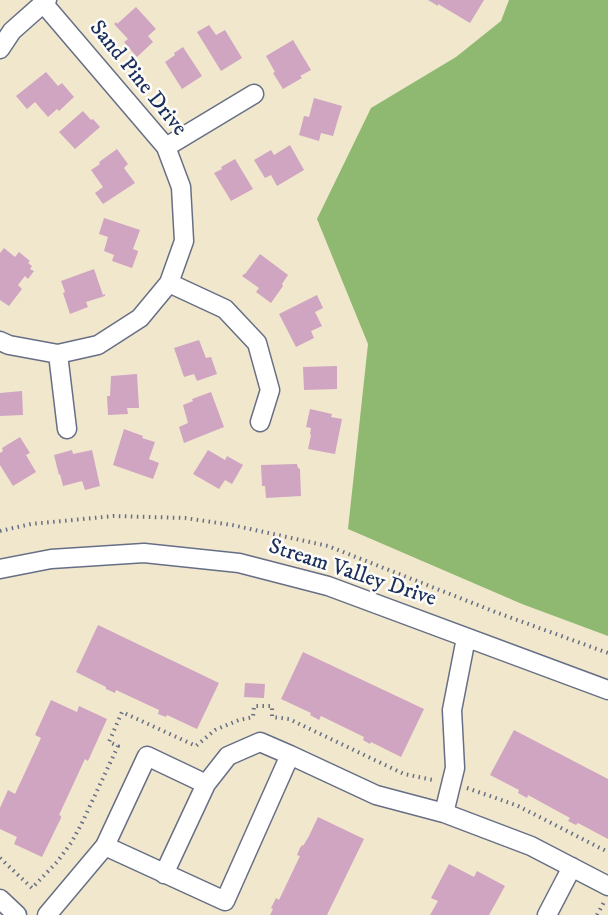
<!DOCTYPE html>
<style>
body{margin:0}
canvas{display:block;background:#f1e7cd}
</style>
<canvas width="608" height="915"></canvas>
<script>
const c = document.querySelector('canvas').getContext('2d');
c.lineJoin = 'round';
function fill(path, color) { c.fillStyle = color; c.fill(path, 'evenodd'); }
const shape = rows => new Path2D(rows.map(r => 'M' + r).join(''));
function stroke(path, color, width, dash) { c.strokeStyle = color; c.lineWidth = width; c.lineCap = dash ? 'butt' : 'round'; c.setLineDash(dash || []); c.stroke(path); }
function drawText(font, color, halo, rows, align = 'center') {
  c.font = font + ' "IM FELL DW Pica",serif'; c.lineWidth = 5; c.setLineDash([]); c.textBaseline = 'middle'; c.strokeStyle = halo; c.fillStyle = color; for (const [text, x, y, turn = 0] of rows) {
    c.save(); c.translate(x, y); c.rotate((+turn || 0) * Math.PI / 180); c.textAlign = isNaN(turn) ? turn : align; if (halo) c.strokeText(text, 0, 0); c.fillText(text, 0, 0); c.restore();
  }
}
fill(shape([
 [509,0,608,0,608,636,522,604,348,529,368,344,317,219,371,108,456,57,501,21]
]), '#8fb970');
fill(shape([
 [428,0,484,0,470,23,438,4,438,6],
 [136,7,156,29,148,36,153,42,137,57,124,42,128,39,114,24,116,22,117,24],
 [209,25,216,35,225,30,242,58,221,71,197,32],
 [293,40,311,70,300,76,302,78,283,89,273,73,275,72,266,56],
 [183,47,202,76,182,89,165,62,175,55,174,53],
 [46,72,58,86,62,83,74,97,59,111,57,109,48,117,35,102,27,109,16,96],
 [314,98,342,106,333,136,321,133,319,141,299,135,304,116,309,117],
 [83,111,91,120,93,119,100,127,75,149,59,132],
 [290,145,304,170,277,186,271,175,265,178,254,160,271,150,274,155],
 [117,149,128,164,124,168,135,183,103,204,95,193,103,187,91,170,100,164,99,162],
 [235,159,253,189,231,201,214,173,222,169,221,167],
 [104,218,140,230,133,249,138,251,138,252,132,268,112,261,114,255,104,251,108,237,99,234],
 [4,248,15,257,19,252,30,261,28,263,32,266,30,269,34,271,28,279,25,276,18,285,22,289,9,306,0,300,0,253],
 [260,254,288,275,282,284,283,286,271,303,256,292,259,288,242,276,244,274,245,274],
 [94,269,103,295,105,294,105,296,86,302,88,307,70,314,63,293,65,292,61,281],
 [317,295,323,308,315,312,322,326,311,331,314,338,296,347,279,314],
 [199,340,206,358,211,357,217,374,197,381,194,374,184,377,174,348],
 [337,366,337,389,304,390,303,367],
 [137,374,139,408,127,408,128,414,108,415,107,396,110,396,111,376],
 [22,391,23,415,0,416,0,393],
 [211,392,224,427,184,443,179,427,188,423,183,405,193,401,192,399],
 [310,409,332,414,331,417,342,419,335,454,308,449,311,435,310,434,311,428,306,427],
 [124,429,143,436,142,438,155,442,149,459,159,463,153,479,113,465],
 [20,437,30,453,26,455,36,472,13,486,0,465,0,453,3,451,2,448],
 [72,450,73,454,92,450,100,486,85,490,82,481,63,486,60,474,59,475,54,455],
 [208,450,225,460,227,456,243,465,232,484,225,480,219,489,193,474],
 [297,464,298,468,300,469,301,496,266,498,265,486,262,486,261,465],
 [98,625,219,683,197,729,167,715,166,717,158,714,159,710,116,690,115,693,106,689,106,687,76,672],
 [303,652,424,709,401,757,371,742,370,744,363,740,364,737,321,716,319,720,310,715,311,713,281,699],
 [245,683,265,684,264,698,244,697],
 [51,700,77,712,79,706,107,719,88,761,85,759,59,815,61,816,61,818,42,857,14,844,17,837,0,829,0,808,8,790,15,794,41,738,35,735],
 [514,730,608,779,608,839,578,823,576,825,568,821,570,818,528,795,527,798,518,793,519,790,490,775],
 [318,817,364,839,327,915,270,915,273,909,271,908,276,898,279,900,300,856,297,855,300,848,302,845,303,846,309,836],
 [449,864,474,877,477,871,505,886,489,915,430,915,438,901,431,898]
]), '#cfa5c1');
const street = shape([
 [0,49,12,31,47,0],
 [166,147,254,94],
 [169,283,225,309,257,343,270,390,260,422],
 [0,341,9,345,58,354,98,345,140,318,169,283,184,241,181,187,166,147,43,3],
 [58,354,67,429],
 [0,569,51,559,144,553,239,563,328,586,608,690],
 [290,755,376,795,444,813,531,846,608,886],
 [444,813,455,768,452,710,466,638],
 [164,874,206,784],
 [0,899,17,915],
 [47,915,105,846,147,756,206,784,228,756,260,742,290,755,225,901,105,846],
 [547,915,572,867]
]);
stroke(street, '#666f85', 21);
stroke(shape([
 [0,531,31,524,114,516,185,518,232,525,328,546,498,613,608,653],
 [467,788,518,806,608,852],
 [0,858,32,888,57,862,71,843,81,825,118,746,109,742,122,712,196,746,215,730,239,720,253,717,254,706,272,706,272,717,289,719,404,774,433,780],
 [597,915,604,902]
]), '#666f85', 4, [1.5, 4.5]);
stroke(street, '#fff', 18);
drawText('22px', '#1b2f5e', '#fdfcf7', [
 ["Sand Pine Drive",137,79,51],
 ["Stream Valley Drive",352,574,18]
]);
</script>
